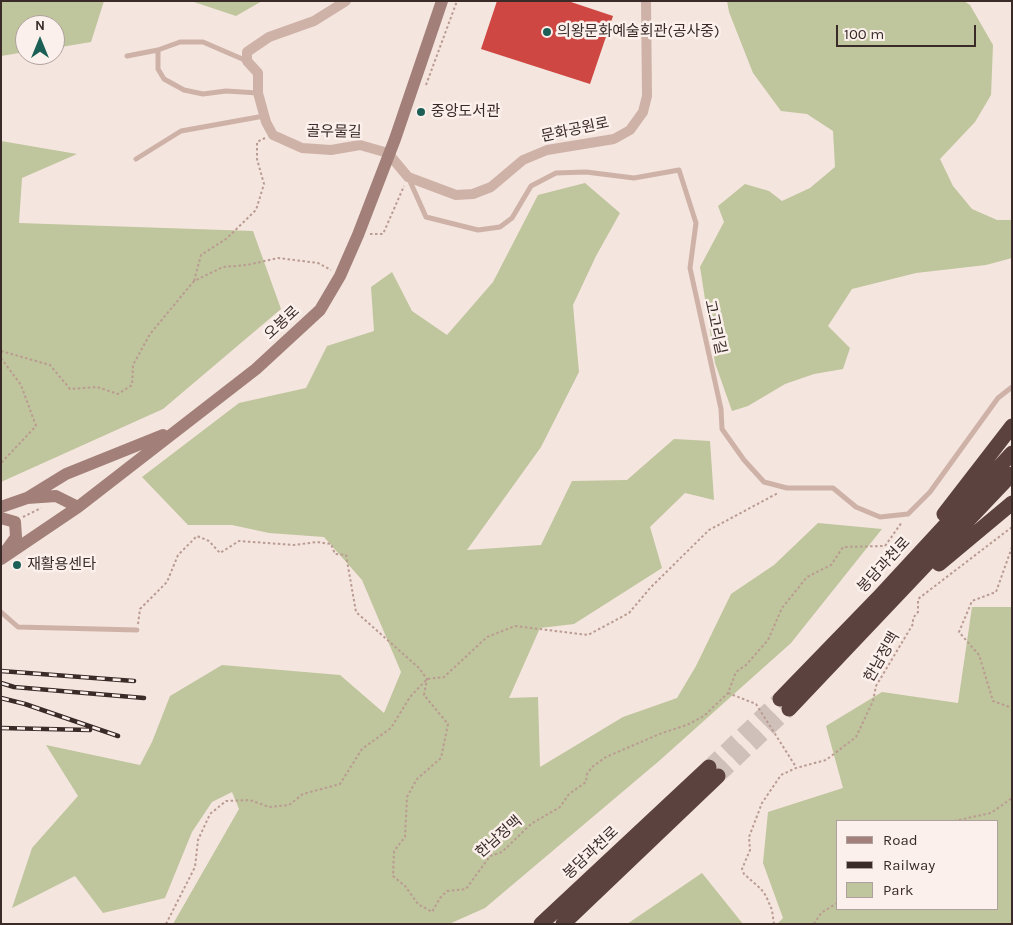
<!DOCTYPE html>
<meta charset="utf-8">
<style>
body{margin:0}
#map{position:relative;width:1013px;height:925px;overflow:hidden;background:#f4e5de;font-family:Karla,sans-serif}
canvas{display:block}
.frame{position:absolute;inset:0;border:2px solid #3a2b29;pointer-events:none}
.legend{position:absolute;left:836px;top:820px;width:162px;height:90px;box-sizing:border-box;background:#fbf0eb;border:1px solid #aea19d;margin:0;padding:6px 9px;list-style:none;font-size:15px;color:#3a2b29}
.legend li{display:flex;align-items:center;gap:10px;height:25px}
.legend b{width:25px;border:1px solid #aea19d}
.north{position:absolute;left:15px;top:15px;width:50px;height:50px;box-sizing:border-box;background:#fbf0eb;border:1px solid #aea19d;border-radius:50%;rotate:0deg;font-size:14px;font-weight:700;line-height:20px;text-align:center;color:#3a2b29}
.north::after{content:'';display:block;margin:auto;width:18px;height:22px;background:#1b5f56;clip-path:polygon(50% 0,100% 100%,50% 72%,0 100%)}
.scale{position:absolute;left:836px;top:25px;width:140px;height:22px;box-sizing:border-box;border:2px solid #3a2b29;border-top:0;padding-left:6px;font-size:15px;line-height:18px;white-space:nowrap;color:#3a2b29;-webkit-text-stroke:4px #fbf0eb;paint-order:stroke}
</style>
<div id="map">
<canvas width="1013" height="925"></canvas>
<div class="frame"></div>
<ul class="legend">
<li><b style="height:6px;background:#a28079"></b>Road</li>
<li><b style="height:6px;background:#3a2b29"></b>Railway</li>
<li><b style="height:14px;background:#bfc59c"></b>Park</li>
</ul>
<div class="north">N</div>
<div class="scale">100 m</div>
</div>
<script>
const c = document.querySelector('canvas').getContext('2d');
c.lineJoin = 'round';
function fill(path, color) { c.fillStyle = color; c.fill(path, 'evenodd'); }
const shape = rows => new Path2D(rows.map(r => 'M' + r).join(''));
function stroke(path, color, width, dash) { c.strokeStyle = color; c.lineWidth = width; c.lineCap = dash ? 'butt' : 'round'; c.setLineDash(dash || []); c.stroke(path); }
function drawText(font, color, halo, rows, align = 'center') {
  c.font = font + ' Karla,"Noto Sans KR",sans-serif'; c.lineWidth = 5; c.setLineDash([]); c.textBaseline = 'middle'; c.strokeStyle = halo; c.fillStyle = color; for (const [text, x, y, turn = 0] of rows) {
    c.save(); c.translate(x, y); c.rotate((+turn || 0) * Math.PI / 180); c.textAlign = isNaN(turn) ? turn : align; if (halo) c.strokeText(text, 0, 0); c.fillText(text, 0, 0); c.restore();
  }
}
fill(shape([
 [1,1,104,1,91,42,55,48,55,25,25,25,25,52,1,56],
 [191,1,262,1,236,16],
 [727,1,964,1,970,5,993,45,991,95,975,122,940,159,953,186,972,209,997,220,1012,220,1012,258,986,265,916,273,852,289,828,326,850,348,843,369,814,374,785,384,748,406,732,411,715,363,700,267,724,222,718,206,745,184,769,191,782,201,810,188,835,167,833,131,807,114,781,111,753,73,729,12],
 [1,141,77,154,22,178,19,223,253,231,281,309,163,409,1,482],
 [585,183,620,213,596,256,573,305,579,372,541,447,467,550,541,545,572,481,627,480,674,439,710,441,714,500,685,493,650,527,662,568,574,624,540,628,509,698,538,697,540,767,623,717,677,698,696,666,731,594,774,565,818,523,882,529,791,643,659,761,485,908,449,924,173,924,239,809,232,792,212,802,192,832,165,898,103,913,75,876,12,908,32,848,78,796,46,745,140,765,152,742,170,696,222,665,340,675,384,713,401,672,362,580,324,537,269,533,232,525,188,525,142,477,239,403,306,388,327,346,374,331,371,287,392,272,412,311,447,335,493,282,538,195],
 [972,607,1012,607,1012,924,777,924,783,918,763,863,768,812,843,788,826,726,882,692,958,703],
 [997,821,997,909,837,909,837,821],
 [702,873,743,924,627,924]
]), '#bfc59c');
fill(shape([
 [497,1,568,1,613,16,590,84,481,49]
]), '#ce4742');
stroke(shape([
 [709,767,780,699],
 [718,776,789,709]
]), '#cfc0ba', 15, [15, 8]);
stroke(shape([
 [426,85,457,1],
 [370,234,383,234,404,186],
 [194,281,201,255,226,239,256,210,264,184,257,159,257,142,265,138],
 [1,351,50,365,70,389,97,387,118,394,132,385,133,365,150,334,194,281,223,267,247,265,278,258,318,263,331,270],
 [1,358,21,385,36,426,1,463],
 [23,517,41,508],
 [1012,547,996,592,972,601,959,632,979,655,993,701,1012,708],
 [138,624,140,609,167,582,178,555,197,536,209,541,220,553,239,541,294,545,317,542,331,544,335,554,346,555,356,612,419,668,427,679,424,695,448,724,441,758,417,779,407,797,405,837,394,851,393,876,405,886,418,904,432,912,440,898,447,891,466,889,490,856,502,852,531,824,560,807,569,794,586,782,587,774,592,767,606,757,662,733,687,725,704,716,728,693,736,672,746,665,768,640,782,608,807,577,831,565,843,547,885,546,902,522],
 [728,693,756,704,796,767],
 [954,821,991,813,1012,798],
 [166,924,195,867,198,840,210,814,226,801,250,800,269,807,289,805,303,794,340,784,362,749,391,728,410,697,427,679,444,677,487,637,515,626,588,635,629,613,651,587,709,530,778,493],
 [774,924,772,910,766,896,761,889,744,874,742,869,750,850,749,837,762,803,781,775,796,768,826,760,856,737,873,701,876,686,913,624,913,618,918,612,918,599,1012,527],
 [814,924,821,913,837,903]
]), '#ba9b92', 2, [2.5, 2.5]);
stroke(shape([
 [158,50,158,69,164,79,184,90,203,94,226,91,258,93],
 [127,56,158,50,180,42,203,42,247,61],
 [136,159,181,131,264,116],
 [409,179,426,217,478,230,500,227,512,218,531,186,556,173,586,172,634,178,679,170,696,223,690,268,721,409,722,429,744,460,764,482,787,488,833,488,856,507,880,517,908,514,930,492,998,398,1012,387],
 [1,612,18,627,137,630]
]), '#ceb2a8', 5);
stroke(shape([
 [346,1,314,21,269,37,247,52,247,61,258,73,258,93,266,122,273,135,302,148,331,150,360,145,388,153,408,177,456,195,473,194,491,187,523,160,547,150,614,139,630,130,643,112,647,96,646,1]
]), '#ceb2a8', 10);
stroke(shape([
 [27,498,66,474,163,435],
 [1,507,27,498,56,496,78,507],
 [1,518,15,522,16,537,5,552],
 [1,559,78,507,256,369,320,310,340,276,358,235,395,139,442,1]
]), '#a28079', 12);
stroke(shape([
 [944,514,1012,426],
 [939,564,1012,503],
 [780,699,878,598,1012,453],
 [789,709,1012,474],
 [541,924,709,767],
 [563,924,718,776]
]), '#5c423f', 15);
const rail = shape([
 [1,671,134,681],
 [1,683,14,687,144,698],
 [1,698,25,704,118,736],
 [1,728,90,730]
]);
stroke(rail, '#3a2b29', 4.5);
stroke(rail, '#fbf0eb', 2.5, [8]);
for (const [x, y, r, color] of [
 [547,32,5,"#1b5f56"],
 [421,112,5,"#1b5f56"],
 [17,565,5,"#1b5f56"]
]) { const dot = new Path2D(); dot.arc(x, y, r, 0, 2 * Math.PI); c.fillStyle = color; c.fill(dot); stroke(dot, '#fbf0eb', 2); }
drawText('15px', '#3a2b29', '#fbf0eb', [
 ["의왕문화예술회관(공사중)",557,32],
 ["중앙도서관",431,112],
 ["재활용센타",27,565]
], 'left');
drawText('15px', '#3a2b29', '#fbf0eb', [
 ["문화공원로",575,130,-12],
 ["골우물길",334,132,1],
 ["오봉로",282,323,-43],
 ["고고리길",715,327,78],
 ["봉담과천로",884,565,-47],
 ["한남정맥",882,657,-60],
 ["한남정맥",499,837,-41],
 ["봉담과천로",591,853,-43]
]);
</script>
